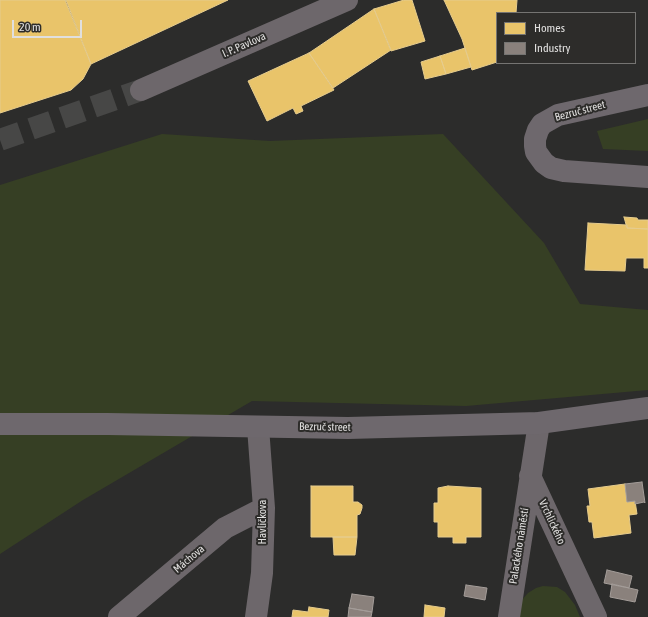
<!DOCTYPE html>
<meta charset="utf-8">
<style>
body{margin:0}
#map{position:relative;width:648px;height:617px;overflow:hidden;background:#2c2c2b;font-family:"Asap Condensed",sans-serif}
canvas{display:block}
.legend{position:absolute;left:496px;top:12px;width:140px;height:52px;box-sizing:border-box;background:#2d2c2a;border:1px solid #757472;margin:0;padding:5px 7px;list-style:none;font-size:12px;color:#e0dfde}
.legend li{display:flex;align-items:center;gap:8px;height:20px}
.legend b{width:20px;border:1px solid #757472}
.scale{position:absolute;left:12px;top:20px;width:70px;height:18px;box-sizing:border-box;border:2px solid #e0dfde;border-top:0;padding-left:5px;font-size:12px;line-height:14px;white-space:nowrap;color:#e0dfde;-webkit-text-stroke:3px #2d2c2a;paint-order:stroke}
</style>
<div id="map">
<canvas width="648" height="617"></canvas>
<ul class="legend">
<li><b style="height:11px;background:#e9c46a"></b>Homes</li>
<li><b style="height:11px;background:#8a817c"></b>Industry</li>
</ul>
<div class="scale">20 m</div>
</div>
<script>
const c = document.querySelector('canvas').getContext('2d');
c.lineJoin = 'round';
function fill(path, color) { c.fillStyle = color; c.fill(path, 'evenodd'); }
const shape = rows => new Path2D(rows.map(r => 'M' + r).join(''));
function stroke(path, color, width, dash) { c.strokeStyle = color; c.lineWidth = width; c.lineCap = dash ? 'butt' : 'round'; c.setLineDash(dash || []); c.stroke(path); }
function drawText(font, color, halo, rows, align = 'center') {
  c.font = font + ' "Asap Condensed",sans-serif'; c.lineWidth = 4; c.setLineDash([]); c.textBaseline = 'middle'; c.strokeStyle = halo; c.fillStyle = color; for (const [text, x, y, turn = 0] of rows) {
    c.save(); c.translate(x, y); c.rotate((+turn || 0) * Math.PI / 180); c.textAlign = isNaN(turn) ? turn : align; if (halo) c.strokeText(text, 0, 0); c.fillText(text, 0, 0); c.restore();
  }
}
fill(shape([
 [648,119,648,151,603,149,597,131],
 [162,134,270,141,443,134,544,243,580,304,648,310,648,390,466,406,252,401,83,500,0,554,0,185],
 [543,586,557,587,565,592,575,605,580,617,518,617,521,601,528,593,536,588]
]), '#363f24');
const homes = shape([
 [0,0,66,0,91,64,83,79,71,90,0,113,0,0],
 [65,0,228,0,91,64,65,0],
 [404,0,412,0,425,41,391,51,374,9,404,0],
 [444,0,517,0,516,13,497,13,497,62,472,70,462,39,444,0],
 [374,9,391,50,333,88,309,53,374,9],
 [465,48,471,67,446,74,440,56,465,48],
 [309,53,334,90,301,106,303,111,296,114,293,108,267,121,248,81,309,53],
 [440,56,446,74,425,79,421,62,440,56],
 [624,217,637,218,638,220,648,220,648,229,627,228,624,217],
 [588,223,627,225,627,228,648,229,648,268,644,268,644,258,626,258,625,271,585,270,588,223],
 [625,484,627,502,635,501,637,514,629,515,631,533,594,538,592,522,589,522,587,506,590,506,588,489,625,484],
 [311,486,353,486,353,502,358,502,362,505,362,508,360,514,357,515,357,537,311,537,311,486],
 [448,486,481,488,481,537,466,537,466,543,453,543,453,537,438,537,438,522,434,522,434,503,438,503,438,488,448,486],
 [333,537,357,537,355,555,334,555,333,537],
 [425,605,445,608,444,617,424,617,425,605],
 [309,607,329,610,328,617,292,617,293,610,308,612,309,607]
]);
fill(homes, '#e9c46a');
stroke(homes, '#e6cc8d', 1);
const industry = shape([
 [642,482,645,503,644,502,635,504,635,501,627,502,625,484,642,482],
 [607,570,632,576,629,588,604,583,607,570],
 [612,584,638,590,635,602,610,597,612,584],
 [466,585,487,588,485,600,464,596,466,585],
 [352,594,374,597,372,612,349,608,352,594],
 [349,608,372,612,371,617,348,617,349,608]
]);
fill(industry, '#8a817c');
stroke(industry, '#a49d99', 1);
stroke(shape([
 [0,140,141,90]
]), '#474746', 22, [22, 11]);
stroke(shape([
 [141,90,347,0],
 [530,476,596,617],
 [119,617,225,528,264,508],
 [256,617,262,573,264,508,258,427],
 [509,617,539,423]
]), '#6d676b', 22);
stroke(shape([
 [648,95,558,115,542,124,538,130,535,139,535,146,536,152,544,163,551,168,564,171,648,177],
 [0,424,108,424,348,428,539,423,648,408]
]), '#6e686d', 22);
drawText('11px', '#e0dfde', '#2d2c2a', [
 ["I. P. Pavlova",244,45,-24],
 ["Bezruč street",580,111,-15],
 ["Bezruč street",325,427,1],
 ["Havlíčkova",263,522,-90],
 ["Vrchlického",552,522,65],
 ["Palackého náměstí",519,546,-81],
 ["Máchova",189,559,-40]
]);
</script>
